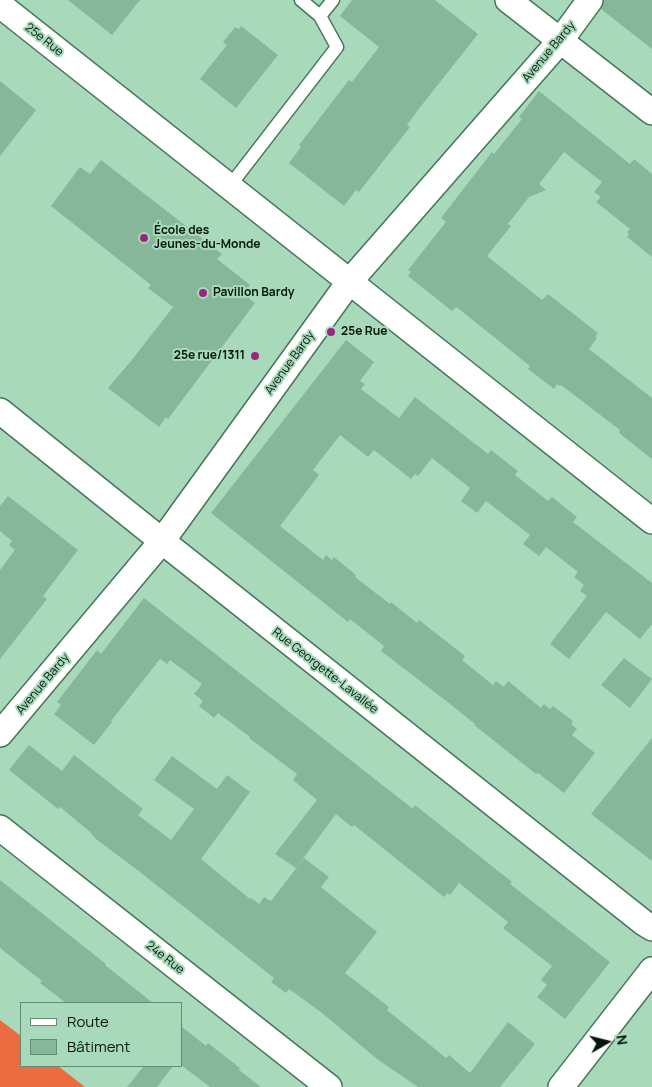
<!DOCTYPE html>
<meta charset="utf-8">
<style>
body{margin:0}
#map{position:relative;width:652px;height:1087px;overflow:hidden;background:#a8d9bb;font-family:Manrope,sans-serif}
canvas{display:block}
.legend{position:absolute;left:20px;top:1002px;width:162px;height:65px;box-sizing:border-box;background:#a8d9bb;border:1px solid #668b75;margin:0;padding:6px 9px;list-style:none;font-size:15px;color:#04160c}
.legend li{display:flex;align-items:center;gap:10px;height:25px}
.legend b{width:25px;border:1px solid #668b75}
.north{position:absolute;left:582px;top:1017px;width:50px;height:50px;-webkit-text-stroke:4px #a8d9bb;paint-order:stroke;rotate:82deg;font-size:14px;font-weight:700;line-height:20px;text-align:center;color:#04160c}
.north::after{content:'';display:block;margin:auto;width:18px;height:22px;background:#04160c;clip-path:polygon(50% 0,100% 100%,50% 72%,0 100%)}
</style>
<div id="map">
<canvas width="652" height="1087"></canvas>
<ul class="legend">
<li><b style="height:6px;background:#fff"></b>Route</li>
<li><b style="height:14px;background:#87b79b"></b>Bâtiment</li>
</ul>
<div class="north">N</div>
</div>
<script>
const c = document.querySelector('canvas').getContext('2d');
c.lineJoin = 'round';
function fill(path, color) { c.fillStyle = color; c.fill(path, 'evenodd'); }
const shape = rows => new Path2D(rows.map(r => 'M' + r).join(''));
function stroke(path, color, width, dash) { c.strokeStyle = color; c.lineWidth = width; c.lineCap = dash ? 'butt' : 'round'; c.setLineDash(dash || []); c.stroke(path); }
function drawText(font, color, halo, rows, align = 'center') {
  c.font = font + ' Manrope,sans-serif'; c.lineWidth = 4; c.setLineDash([]); c.textBaseline = 'middle'; c.strokeStyle = halo; c.fillStyle = color; for (const [text, x, y, turn = 0] of rows) {
    c.save(); c.translate(x, y); c.rotate((+turn || 0) * Math.PI / 180); c.textAlign = isNaN(turn) ? turn : align; if (halo) c.strokeText(text, 0, 0); c.fillText(text, 0, 0); c.restore();
  }
}
fill(shape([
 [0,1020,21,1036,21,1066,58,1066,85,1087,0,1087]
]), '#ec6c42');
fill(shape([
 [68,0,140,0,112,35],
 [352,0,435,0,478,34,418,110,407,125,410,127,359,192,356,190,344,206,289,163,301,147,299,145,349,80,352,82,379,47,340,16],
 [604,0,652,0,652,49,601,9],
 [241,26,278,55,236,108,200,79,227,45,223,42,235,27,239,29],
 [0,81,36,110,0,156],
 [539,91,630,164,634,159,652,174,652,257,627,237,629,234,627,232,630,229,596,202,601,197,594,192,602,182,564,152,539,184,546,190,529,197,508,224,511,226,487,256,542,300,548,294,598,333,595,337,597,338,589,349,652,398,652,459,619,433,620,430,561,385,560,386,557,384,554,389,528,369,530,366,459,309,456,307,452,311,408,276,411,272,408,270,446,222,441,218,492,152,494,154,522,119,519,117],
 [101,160,222,254,217,259,250,285,243,294,255,303,168,419,166,417,159,427,108,388,131,361,173,307,148,288,151,285,51,206,80,167,90,174],
 [346,340,374,362,360,381,365,384,361,389,399,418,415,397,488,454,491,450,518,471,515,475,548,501,552,497,577,517,573,522,652,583,652,624,640,639,606,612,569,659,550,644,587,596,580,591,584,585,574,577,578,572,546,547,539,556,523,544,530,535,486,501,477,513,461,501,470,488,432,458,418,476,415,474,411,479,374,450,368,457,340,435,313,470,319,475,280,526,323,560,326,555,332,560,334,557,356,575,355,577,390,604,391,602,417,623,419,620,465,656,462,660,493,685,496,681,504,687,508,681,541,708,544,704,550,709,553,706,573,721,571,724,577,729,572,735,595,753,564,793,538,773,536,774,474,725,475,724,445,700,381,651,384,646,350,619,348,622,211,513],
 [8,496,78,550,43,596,47,599,0,659,0,570,15,550,9,545,12,541,0,531,0,506],
 [144,598,413,809,415,805,512,882,510,884,610,962,565,1019,537,997,547,985,541,980,552,966,503,928,508,922,459,883,450,895,447,893,444,897,354,825,352,827,336,814,296,868,275,854,317,800,293,780,297,774,249,738,250,737,218,713,214,718,199,706,203,701,194,694,202,684,170,660,167,664,160,659,111,721,112,722,94,745,54,714,61,705,57,702,97,650,101,654],
 [624,658,652,679,630,708,601,685],
 [652,738,652,861,591,814],
 [29,745,62,771,74,755,143,809,138,815,171,840,194,809,154,780,172,756,217,789,227,775,250,792,201,859,250,899,251,898,259,904,264,897,271,901,304,858,329,877,321,887,377,932,345,973,389,1007,387,1010,446,1058,449,1055,470,1073,508,1022,535,1044,500,1087,418,1087,377,1059,322,1013,289,989,286,993,271,982,274,978,140,872,96,839,89,831,60,807,58,809,9,770],
 [0,880,106,964,105,965,153,1003,66,1003,40,983,42,981,0,948],
 [181,1026,206,1046,208,1043,240,1068,239,1070,261,1087,210,1087,181,1065],
 [144,1066,173,1066,157,1087,127,1087]
]), '#87b79b');
const service = shape([
 [301,0,320,16,333,0],
 [229,187,337,47,320,16]
]);
const minor = shape([
 [508,0,652,112],
 [0,5,652,521],
 [0,411,162,541,644,923,652,928],
 [0,734,162,541,350,281,560,41,590,0],
 [0,828,329,1087],
 [561,1087,652,970]
]);
stroke(service, '#46745a', 15);
stroke(minor, '#46745a', 28);
stroke(service, '#fff', 12);
stroke(minor, '#fff', 25);
for (const [x, y, r, color] of [
 [144,238,5,"#9a2581"],
 [203,293,5,"#9a2581"],
 [331,332,5,"#9a2581"],
 [255,356,5,"#9a2581"]
]) { const dot = new Path2D(); dot.arc(x, y, r, 0, 2 * Math.PI); c.fillStyle = color; c.fill(dot); stroke(dot, '#a8d9bb', 2); }
drawText('12px', '#04160c', '#a8d9bb', [
 ["25e Rue",44,40,38],
 ["Avenue Bardy",549,52,-50],
 ["Avenue Bardy",290,363,-54],
 ["Rue Georgette-Lavallée",325,671,38],
 ["Avenue Bardy",43,684,-50],
 ["24e Rue",165,958,38]
]);
drawText('bold 12px', '#04160c', '#a8d9bb', [
 ["École des",154,231],
 ["Jeunes-du-Monde",154,245],
 ["Pavillon Bardy",213,293],
 ["25e Rue",341,332],
 ["25e rue/1311",245,356,"right"]
], 'left');
</script>
